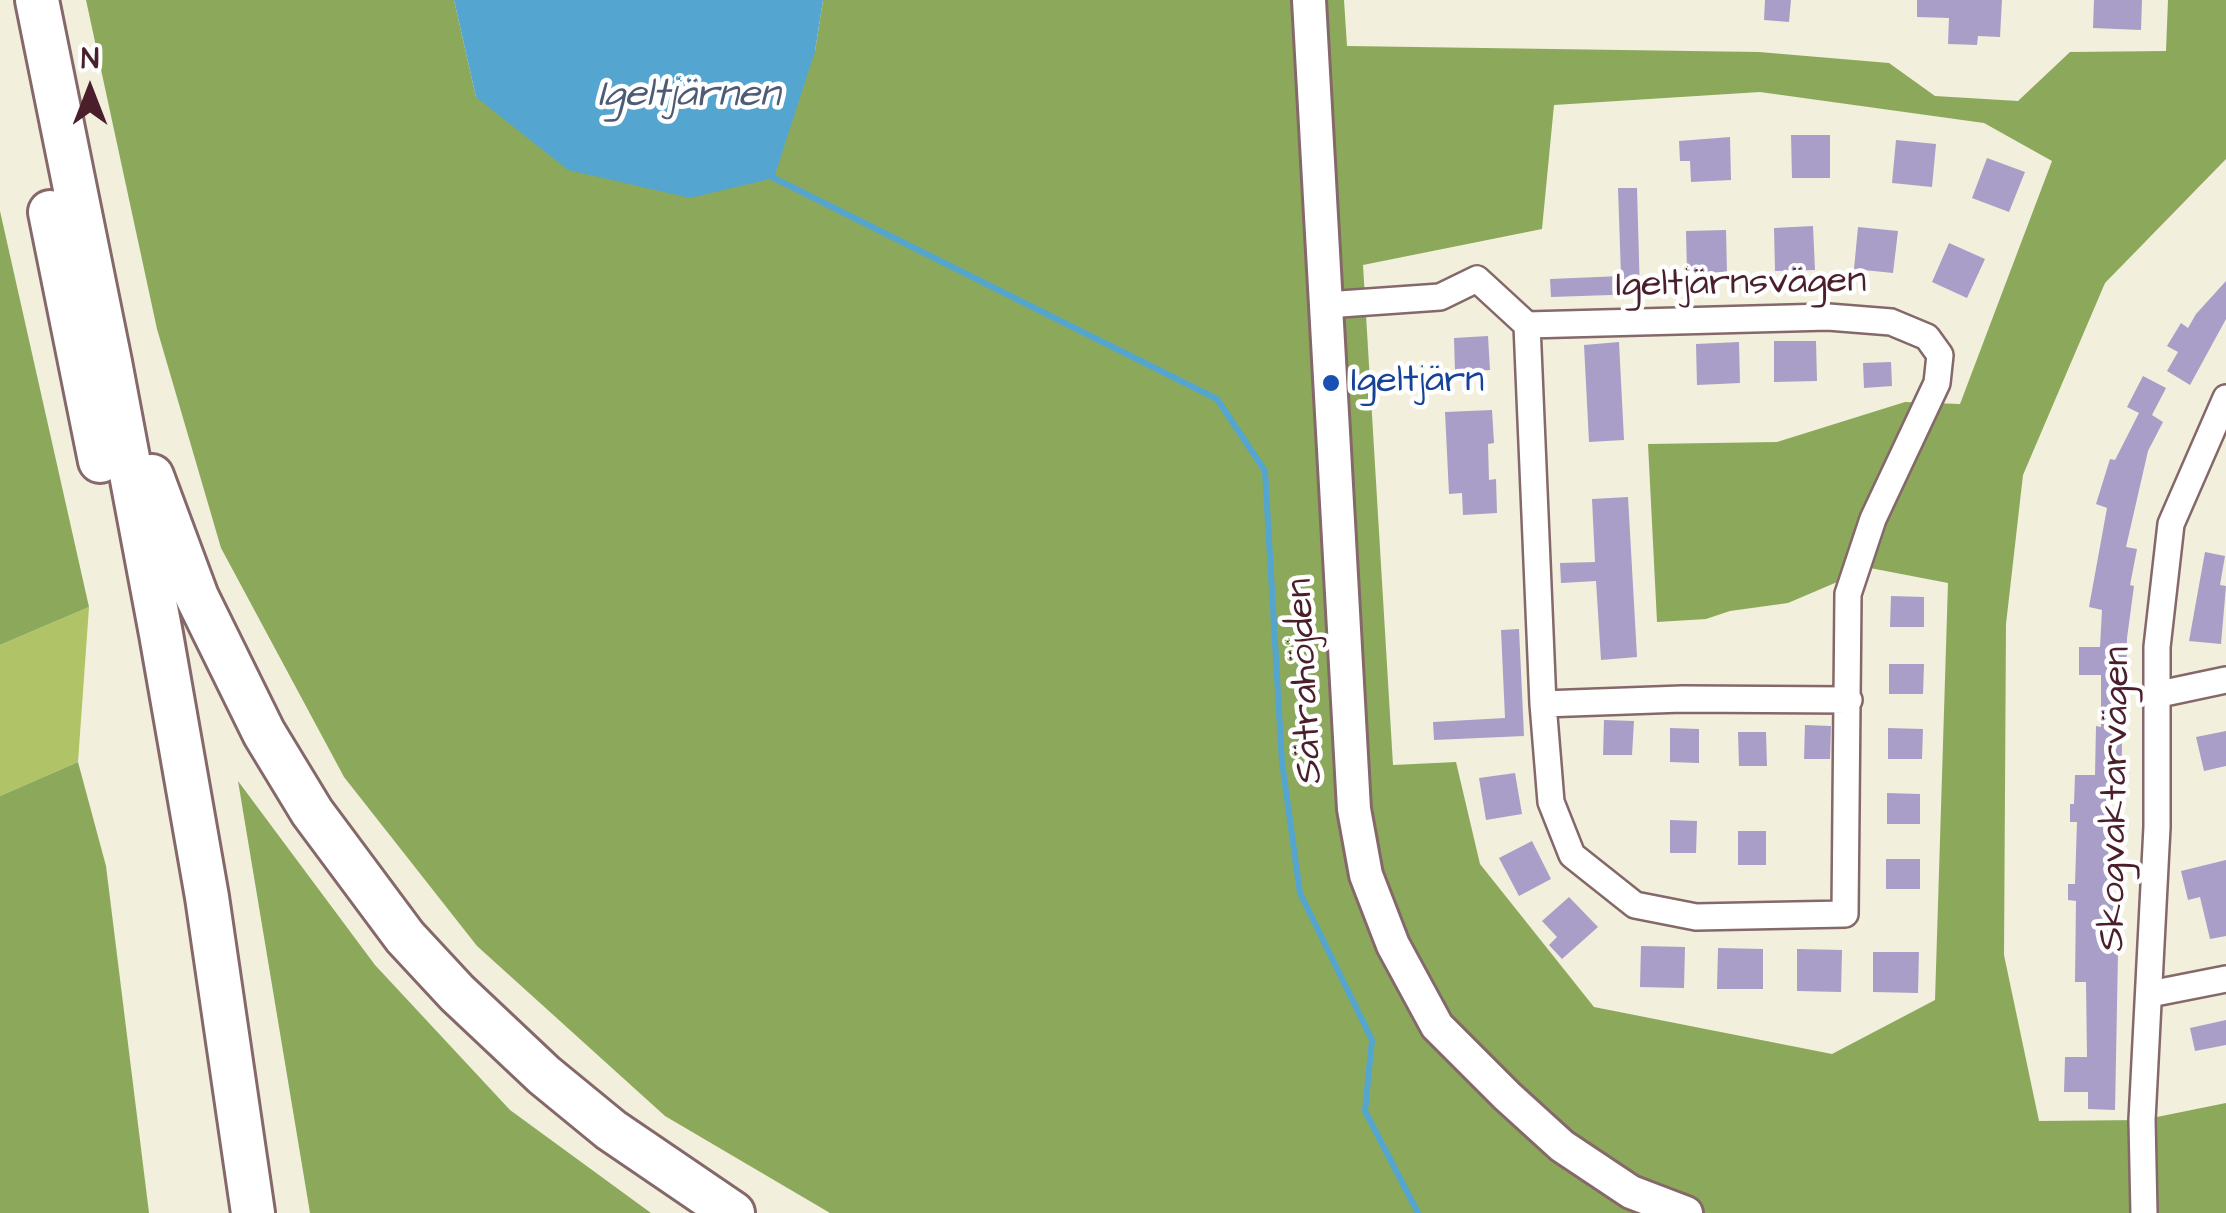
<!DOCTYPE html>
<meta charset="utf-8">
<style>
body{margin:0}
#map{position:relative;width:2226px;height:1213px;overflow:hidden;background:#f2efdc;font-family:"Architects Daughter",sans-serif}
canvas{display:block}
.north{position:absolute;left:40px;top:40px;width:100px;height:100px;-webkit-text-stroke:8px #fff;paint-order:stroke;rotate:0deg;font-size:28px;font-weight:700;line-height:40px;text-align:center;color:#4a1f2b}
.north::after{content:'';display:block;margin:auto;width:35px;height:45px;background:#4a1f2b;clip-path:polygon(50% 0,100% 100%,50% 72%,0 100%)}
</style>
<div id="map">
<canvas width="2226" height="1213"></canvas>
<div class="north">N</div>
</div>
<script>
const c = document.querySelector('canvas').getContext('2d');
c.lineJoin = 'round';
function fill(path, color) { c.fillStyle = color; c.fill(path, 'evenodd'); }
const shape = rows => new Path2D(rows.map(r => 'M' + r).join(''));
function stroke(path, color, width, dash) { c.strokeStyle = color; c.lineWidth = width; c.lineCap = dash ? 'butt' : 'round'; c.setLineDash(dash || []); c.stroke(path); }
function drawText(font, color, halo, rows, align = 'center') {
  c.font = font + ' "Architects Daughter",sans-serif'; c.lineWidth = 9; c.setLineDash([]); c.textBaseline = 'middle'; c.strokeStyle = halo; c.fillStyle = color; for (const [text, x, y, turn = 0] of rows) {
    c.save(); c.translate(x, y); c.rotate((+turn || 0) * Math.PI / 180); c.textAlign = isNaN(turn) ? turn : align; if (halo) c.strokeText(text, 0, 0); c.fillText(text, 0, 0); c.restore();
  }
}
fill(shape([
 [89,607,78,762,0,796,0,645]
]), '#b0c366');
fill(shape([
 [86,0,454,0,476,97,815,51,823,0,1344,0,1347,46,1759,52,1889,63,1935,96,2018,101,2070,52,2166,51,2168,0,2226,0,2226,159,2105,283,2023,475,2006,624,2004,955,2039,1121,2142,1120,2226,1103,2226,1213,830,1213,665,1116,477,946,344,777,221,548,157,329],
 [1760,92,1984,123,2052,161,1960,404,1905,402,1777,442,1648,444,1657,622,1706,619,1730,611,1788,603,1870,568,1948,583,1935,1000,1832,1054,1594,1007,1480,864,1456,762,1393,765,1363,265,1542,229,1554,105],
 [0,211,89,607,0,645],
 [78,762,106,866,149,1213,0,1213,0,796],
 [238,781,375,965,510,1110,651,1213,310,1213]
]), '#8ca95b');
fill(shape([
 [454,0,823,0,815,51,774,178,690,198,568,170,476,97]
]), '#54a5cf');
stroke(shape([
 [774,178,1217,399,1265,471,1282,762,1300,893,1372,1040,1365,1111,1418,1213]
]), '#54a5cf', 6);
fill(shape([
 [1765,0,1791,0,1789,22,1764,20],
 [1917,0,2002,0,2000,37,1978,36,1977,45,1948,44,1949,18,1917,17],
 [2094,0,2142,0,2141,30,2093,28],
 [1791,135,1830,135,1830,178,1792,178],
 [1730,137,1731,180,1691,182,1690,161,1680,161,1679,141],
 [1896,140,1936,144,1932,187,1892,183],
 [1987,158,2025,172,2009,212,1972,198],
 [1618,188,1637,188,1640,294,1551,297,1550,279,1621,276],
 [1813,226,1815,270,1775,271,1774,228],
 [1858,227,1898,231,1893,273,1854,269],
 [1726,230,1727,272,1687,273,1686,231],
 [1949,243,1985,259,1967,298,1932,282],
 [2226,281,2226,319,2190,385,2167,371,2178,352,2167,346,2181,323,2188,328,2196,314],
 [1488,336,1490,370,1455,372,1454,338],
 [1774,341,1816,341,1817,381,1774,382],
 [1619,342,1624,440,1589,442,1584,345],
 [1739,342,1740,383,1697,385,1696,344],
 [1891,362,1892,386,1864,388,1863,363],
 [2143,376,2166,388,2152,415,2163,422,2148,451,2126,547,2137,549,2130,585,2134,586,2127,638,2126,703,2119,703,2117,742,2122,742,2121,791,2110,791,2107,899,2119,900,2115,1110,2088,1109,2088,1092,2064,1092,2065,1057,2087,1057,2086,982,2075,982,2076,901,2068,900,2068,884,2075,884,2077,822,2070,822,2070,804,2074,804,2075,775,2095,775,2096,726,2101,727,2101,675,2079,675,2079,647,2100,647,2102,610,2089,607,2107,508,2096,504,2110,459,2115,460,2139,413,2127,407],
 [1492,410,1494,443,1488,444,1489,480,1496,479,1497,513,1463,515,1462,493,1449,494,1445,412],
 [1628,497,1637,657,1601,660,1596,581,1561,583,1560,563,1595,562,1592,499],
 [2205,552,2225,556,2220,585,2226,586,2221,644,2189,641],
 [1891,596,1924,597,1924,627,1890,627],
 [1519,629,1524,736,1434,740,1433,722,1505,718,1501,630],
 [1889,664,1924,664,1923,694,1889,694],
 [1604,720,1634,721,1632,755,1603,755],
 [1805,725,1831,726,1830,759,1804,759],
 [1670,728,1699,729,1699,763,1670,762],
 [1888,728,1923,729,1922,759,1888,759],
 [2226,731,2226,766,2204,771,2196,737],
 [1738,732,1766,732,1767,766,1739,766],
 [1515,773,1522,814,1486,820,1479,778],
 [1887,793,1920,794,1920,824,1887,824],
 [1670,820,1697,821,1696,853,1670,853],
 [1738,831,1766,831,1766,865,1738,865],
 [1532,841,1551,879,1519,896,1499,858],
 [1886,859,1920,859,1920,889,1886,889],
 [2226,860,2226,936,2210,939,2200,897,2188,900,2181,871],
 [1569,897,1598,927,1562,959,1549,945,1557,937,1542,921],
 [1641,946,1685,947,1684,988,1640,987],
 [1718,948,1763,949,1763,989,1717,989],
 [1797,949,1842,950,1841,992,1797,991],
 [1873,952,1919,952,1918,993,1873,992],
 [2226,1020,2226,1045,2195,1051,2190,1028]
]), '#a99ec7');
const minor = shape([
 [1326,305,1440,297,1477,279,1527,325],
 [1828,317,1891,322,1927,337,1940,355,1937,383,1873,519,1848,594,1845,914,1696,917,1635,905,1572,855,1551,802,1543,704,1527,325,1828,317],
 [2155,695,2226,680],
 [1543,704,1682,699,1849,700],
 [2150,994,2226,979],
 [2144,1213,2142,1120,2157,827,2157,647,2171,524,2226,398]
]);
const tertiary = shape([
 [1309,0,1354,809,1366,875,1393,945,1437,1026,1507,1096,1562,1146,1631,1192,1686,1213]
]);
const trunk = shape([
 [37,0,110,362,161,634,207,897,253,1213],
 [50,212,100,461],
 [152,476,197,597,264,733,312,812,405,937,457,993,544,1075,611,1130,733,1213]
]);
stroke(minor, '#856869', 30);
stroke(tertiary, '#856869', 38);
stroke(trunk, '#856869', 48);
stroke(minor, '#fff', 25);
stroke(tertiary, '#fff', 32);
stroke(trunk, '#fff', 42);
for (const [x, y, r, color] of [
 [1331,383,10,"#1a4fb4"]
]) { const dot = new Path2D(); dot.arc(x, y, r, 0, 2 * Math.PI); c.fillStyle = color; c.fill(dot); stroke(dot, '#fff', 4); }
drawText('38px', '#4a1f2b', '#fff', [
 ["Igeltjärnsvägen",1741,285,-1],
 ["Sätrahöjden",1307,681,-93],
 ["Skogvaktarvägen",2117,799,-89]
]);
drawText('38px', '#164399', '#fff', [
 ["Igeltjärn",1351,383]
], 'left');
drawText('italic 40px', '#4e5b75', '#fff', [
 ["Igeltjärnen",689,97]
]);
</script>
